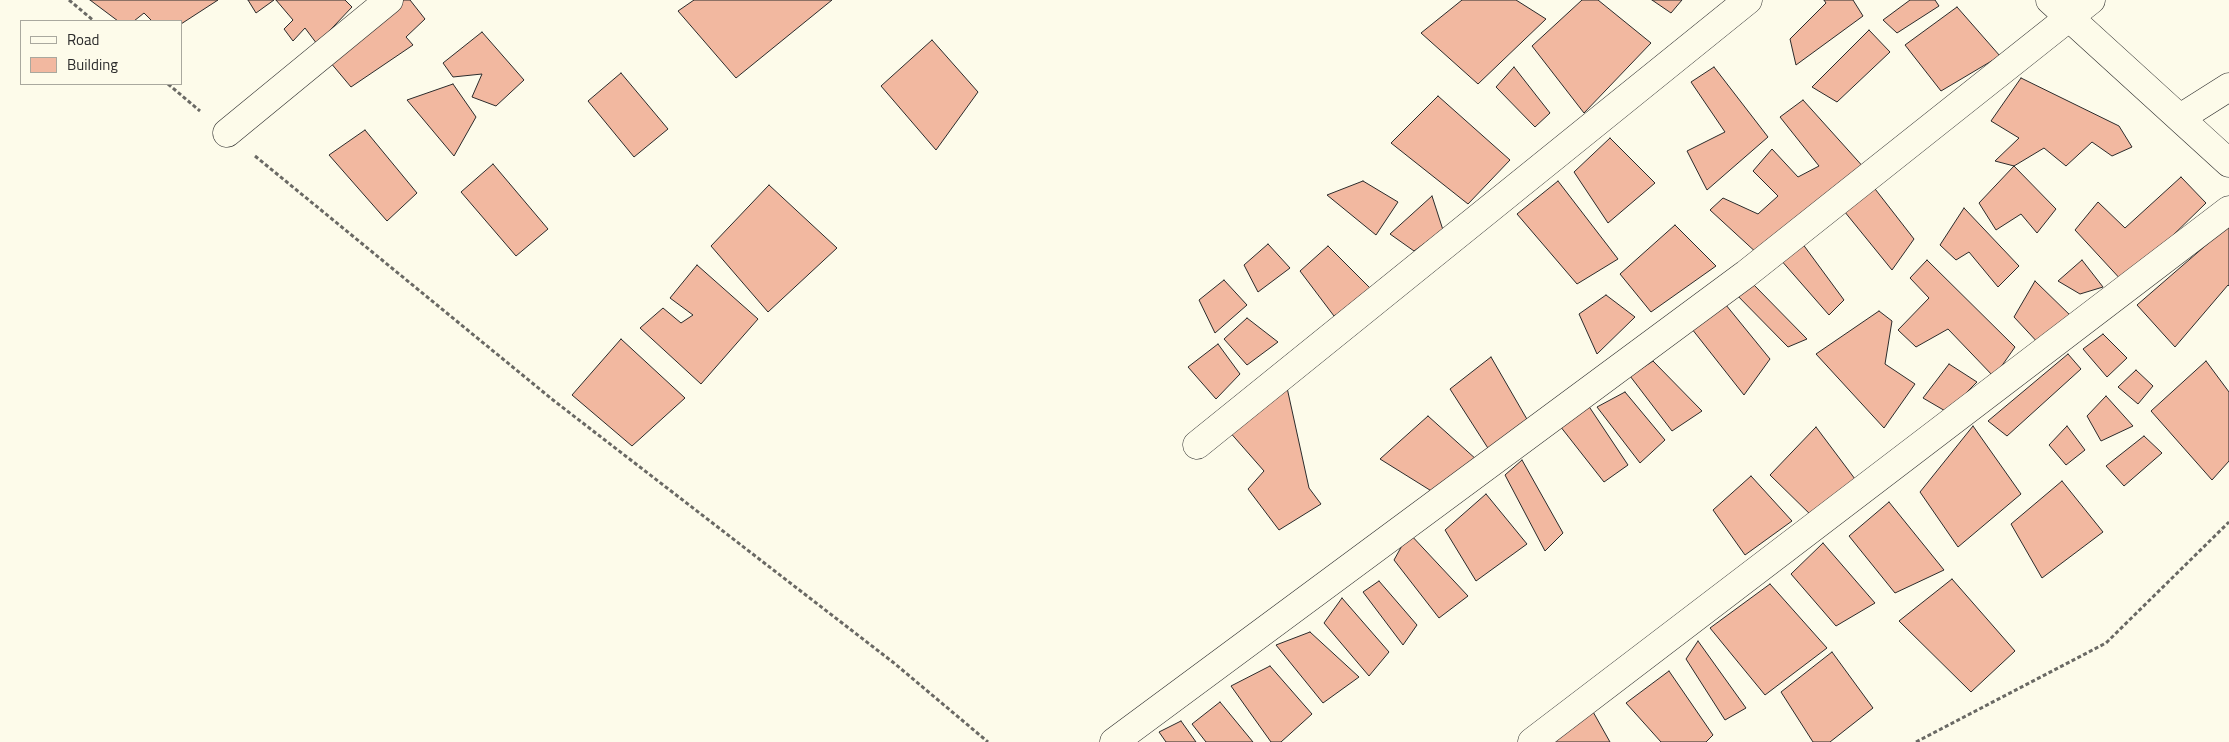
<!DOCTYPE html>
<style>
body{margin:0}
#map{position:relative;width:2229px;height:742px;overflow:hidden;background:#fdfbea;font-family:"Titillium Web",sans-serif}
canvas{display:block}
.legend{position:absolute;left:20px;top:20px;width:162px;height:65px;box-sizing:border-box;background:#fdfbea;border:1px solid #a9a89e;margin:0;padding:6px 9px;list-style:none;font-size:15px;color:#2b2b2b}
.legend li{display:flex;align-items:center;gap:10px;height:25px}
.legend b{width:25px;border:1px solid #a9a89e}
</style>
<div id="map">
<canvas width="2229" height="742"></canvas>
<ul class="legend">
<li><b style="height:6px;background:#fdfbea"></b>Road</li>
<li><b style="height:14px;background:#f2b8a0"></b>Building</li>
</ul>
</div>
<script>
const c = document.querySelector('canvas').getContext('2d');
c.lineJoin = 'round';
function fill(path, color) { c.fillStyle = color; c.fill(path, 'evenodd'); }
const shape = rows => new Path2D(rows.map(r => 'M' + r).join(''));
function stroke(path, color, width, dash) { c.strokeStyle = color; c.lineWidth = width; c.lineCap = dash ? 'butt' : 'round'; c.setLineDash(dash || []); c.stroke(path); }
const building = shape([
 [90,0,218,0,181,24,181,21,152,21,144,13,134,21,118,21,90,0],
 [248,0,274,0,256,13,248,0],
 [276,0,345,0,352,7,317,44,305,28,293,41,284,29,293,20,276,0],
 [403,0,410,0,425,19,406,37,413,45,351,87,330,62,403,0],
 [694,0,832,0,736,78,678,11,694,0],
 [1462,0,1516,0,1546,19,1478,84,1421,33,1462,0],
 [1582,0,1598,0,1651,43,1584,113,1532,46,1582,0],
 [1652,0,1682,0,1671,13,1652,0],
 [1824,0,1853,0,1863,16,1796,65,1790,39,1826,3,1824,0],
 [1910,0,1935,0,1939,6,1897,33,1883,20,1910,0],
 [1957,7,2000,56,1941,91,1905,45,1957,7],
 [1869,30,1890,52,1837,102,1812,87,1869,30],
 [482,32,524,80,496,106,472,97,482,74,453,77,443,63,482,32],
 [932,40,978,92,936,150,881,86,932,40],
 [1514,67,1550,113,1535,127,1496,87,1514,67],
 [1714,67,1768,137,1707,190,1687,151,1725,132,1691,82,1714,67],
 [621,73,668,129,634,157,588,101,621,73],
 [2021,78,2119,126,2132,147,2112,156,2092,142,2066,166,2044,148,2014,166,1995,161,2019,138,1991,121,2021,78],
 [453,84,476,117,454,156,407,100,453,84],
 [1438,96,1510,160,1468,204,1391,143,1438,96],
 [1803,100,1866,170,1759,255,1710,210,1723,198,1758,214,1778,196,1753,171,1772,149,1798,177,1819,166,1780,117,1803,100],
 [365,130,417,193,387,221,329,155,365,130],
 [1610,138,1655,183,1608,223,1574,172,1610,138],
 [493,164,548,229,516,256,461,192,493,164],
 [2014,166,2056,209,2037,233,2021,214,1996,230,1979,203,2014,166],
 [2181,177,2206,203,2124,283,2075,230,2098,202,2125,228,2181,177],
 [1363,181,1398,202,1376,235,1327,195,1363,181],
 [1558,181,1618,259,1577,284,1517,214,1558,181],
 [769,185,837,248,768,312,711,246,769,185],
 [1872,185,1914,239,1892,270,1840,206,1872,185],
 [1432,196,1443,230,1414,251,1390,234,1432,196],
 [1964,208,2019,266,1998,287,1969,252,1956,260,1940,245,1964,208],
 [1675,225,1716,266,1651,312,1620,274,1675,225],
 [2227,227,2229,228,2229,286,2228,285,2175,347,2137,305,2227,227],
 [1802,243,1844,300,1829,315,1780,259,1802,243],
 [1268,244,1290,268,1258,292,1244,265,1268,244],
 [1328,246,1374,292,1334,316,1300,271,1328,246],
 [1927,260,2015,347,1994,377,1948,329,1916,347,1898,330,1929,298,1910,278,1927,260],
 [2082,260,2103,287,2080,294,2058,281,2082,260],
 [697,265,758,319,701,384,640,328,663,308,681,323,693,315,670,298,697,265],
 [1224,280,1247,305,1215,333,1199,300,1224,280],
 [2035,281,2073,318,2041,346,2014,317,2035,281],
 [1754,285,1807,339,1788,347,1730,288,1754,285],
 [1717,294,1770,359,1744,395,1688,324,1717,294],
 [1606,295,1635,317,1597,354,1579,314,1606,295],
 [1879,311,1892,321,1885,364,1915,384,1884,428,1816,354,1879,311],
 [1247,318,1278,342,1247,365,1224,339,1247,318],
 [2103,334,2127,358,2107,377,2083,349,2103,334],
 [621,339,685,398,632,446,572,395,621,339],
 [1218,344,1240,374,1216,399,1188,367,1218,344],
 [2068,354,2081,369,2007,436,1988,421,2068,354],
 [1491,357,1528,421,1493,456,1450,389,1491,357],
 [1653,361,1702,411,1672,431,1630,376,1653,361],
 [2206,361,2229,392,2229,461,2212,480,2151,411,2206,361],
 [1949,364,1977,382,1947,412,1923,398,1949,364],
 [2136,370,2153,386,2138,404,2118,387,2136,370],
 [1286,383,1309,488,1321,504,1279,530,1248,489,1264,471,1228,430,1286,383],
 [1625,392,1665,440,1640,463,1597,407,1625,392],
 [2106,396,2133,426,2101,441,2087,416,2106,396],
 [1588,405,1628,465,1604,482,1560,426,1588,405],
 [1428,416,1477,460,1433,492,1380,459,1428,416],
 [1973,426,2021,494,1958,547,1920,492,1973,426],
 [2067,426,2085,450,2066,465,2049,445,2067,426],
 [1816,427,1858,483,1815,519,1770,475,1816,427],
 [2144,436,2162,453,2124,486,2106,466,2144,436],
 [1522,460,1563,533,1545,551,1505,475,1522,460],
 [1751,476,1792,521,1745,555,1713,510,1751,476],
 [2062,481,2103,532,2042,578,2011,524,2062,481],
 [1486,494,1527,544,1476,581,1445,530,1486,494],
 [1889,502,1944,570,1895,593,1849,536,1889,502],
 [1409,533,1468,596,1439,618,1394,560,1409,533],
 [1823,543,1875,603,1836,626,1791,574,1823,543],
 [1952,579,2015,651,1971,692,1899,621,1952,579],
 [1379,581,1417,625,1403,645,1363,592,1379,581],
 [1770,584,1827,648,1765,695,1710,628,1770,584],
 [1342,598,1389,652,1369,676,1324,623,1342,598],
 [1310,632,1359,677,1323,703,1276,645,1310,632],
 [1698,641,1746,708,1725,720,1686,659,1698,641],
 [1832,652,1873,708,1830,742,1813,742,1781,692,1832,652],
 [1270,666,1312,714,1281,742,1271,742,1231,686,1270,666],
 [1669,671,1713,735,1706,742,1661,742,1626,703,1669,671],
 [1220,702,1253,742,1206,742,1192,724,1220,702],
 [1592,710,1610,742,1544,742,1592,710],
 [1181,721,1196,742,1166,742,1159,732,1181,721]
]);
fill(building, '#f2b8a0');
stroke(building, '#2b2b2b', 1);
const minor = shape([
 [2050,0,2229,163],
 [2180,118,2229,87],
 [227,133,389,0],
 [1197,445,1748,0],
 [1114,742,1746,274,2091,0],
 [1532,742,2229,210]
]);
stroke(minor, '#2b2b2b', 29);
stroke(shape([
 [69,0,94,21],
 [168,84,200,111],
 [255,156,553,400,894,663,988,742],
 [1916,742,2106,643,2229,522]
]), '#6a6964', 3, [4, 2.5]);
stroke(minor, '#fdfbea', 28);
</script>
